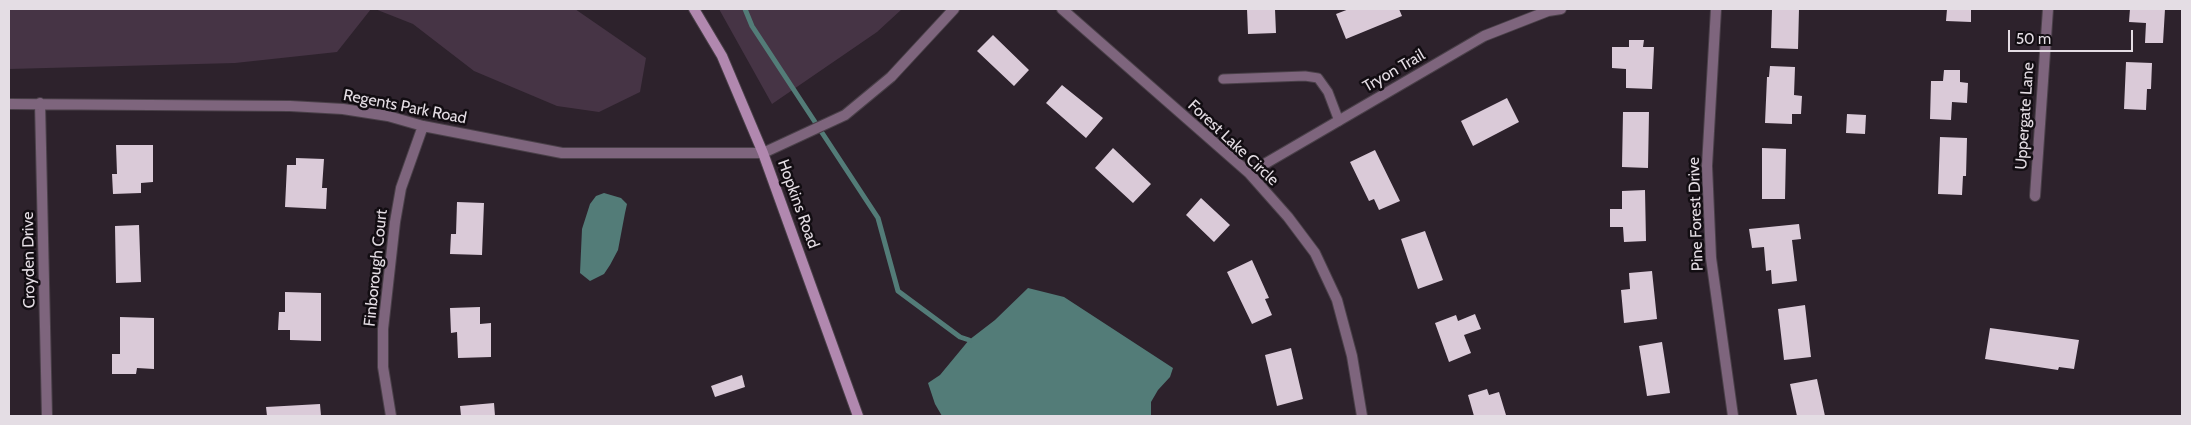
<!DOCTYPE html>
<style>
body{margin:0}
#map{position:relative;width:2191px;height:425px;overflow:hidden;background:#2d222c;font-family:Cabin,sans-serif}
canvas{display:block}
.frame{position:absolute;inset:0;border:10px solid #e4dde4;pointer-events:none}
.scale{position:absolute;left:2008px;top:30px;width:125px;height:22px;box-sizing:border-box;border:2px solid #e4dde4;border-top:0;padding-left:6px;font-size:15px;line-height:18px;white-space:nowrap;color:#e4dde4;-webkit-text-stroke:4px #120d12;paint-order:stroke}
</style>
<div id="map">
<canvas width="2191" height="425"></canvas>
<div class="frame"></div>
<div class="scale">50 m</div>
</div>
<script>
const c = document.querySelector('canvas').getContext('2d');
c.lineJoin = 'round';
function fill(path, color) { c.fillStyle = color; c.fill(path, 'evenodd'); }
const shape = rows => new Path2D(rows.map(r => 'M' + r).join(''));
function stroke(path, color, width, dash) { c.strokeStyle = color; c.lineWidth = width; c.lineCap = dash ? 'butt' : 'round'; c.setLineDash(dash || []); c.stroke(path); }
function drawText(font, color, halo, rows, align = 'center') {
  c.font = font + ' Cabin,sans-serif'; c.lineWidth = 5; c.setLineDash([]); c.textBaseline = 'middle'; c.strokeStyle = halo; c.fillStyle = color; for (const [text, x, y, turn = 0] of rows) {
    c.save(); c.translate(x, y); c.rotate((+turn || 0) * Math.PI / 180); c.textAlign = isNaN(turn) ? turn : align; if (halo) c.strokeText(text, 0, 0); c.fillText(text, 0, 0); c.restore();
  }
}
fill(shape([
 [9,9,371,9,337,52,235,63,9,69],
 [375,9,575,9,646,58,640,92,599,112,557,106,474,71,413,24],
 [719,9,902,9,877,32,772,104]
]), '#463445');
fill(shape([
 [604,193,621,198,627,204,625,213,618,250,610,265,604,274,590,281,580,273,582,229,590,204,596,196],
 [1028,288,1064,297,1173,368,1170,377,1158,390,1151,402,1151,416,942,416,935,404,928,383,940,375,969,340,995,320]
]), '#537c78');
stroke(shape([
 [745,9,752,26,878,218,898,291,960,337,969,340]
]), '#537c78', 5);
fill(shape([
 [1247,9,1275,9,1276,33,1248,34],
 [1349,9,1399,9,1402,16,1346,39,1336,14],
 [1772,9,1799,9,1798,49,1771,48],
 [1947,9,1971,9,1971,22,1946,21],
 [2130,9,2165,9,2163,43,2145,43,2146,23,2129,22],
 [993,35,1029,70,1014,86,977,51],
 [1629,40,1644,40,1643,47,1654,47,1652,89,1626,88,1626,69,1612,68,1612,47,1629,47],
 [2126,62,2152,63,2151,89,2147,89,2146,110,2124,109],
 [1770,66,1795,67,1794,95,1802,96,1801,114,1792,114,1792,124,1765,123,1767,77,1769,77],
 [1944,70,1960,70,1960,82,1968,83,1967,103,1952,102,1951,120,1930,119,1931,81,1943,81],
 [1062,85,1103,118,1086,138,1046,103],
 [1507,98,1519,122,1473,146,1461,121],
 [1623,112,1649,112,1648,168,1622,167],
 [1847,114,1866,115,1865,134,1846,133],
 [1940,137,1967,138,1966,176,1963,176,1962,195,1938,194],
 [116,145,153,145,153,182,141,183,141,193,113,194,112,174,117,174],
 [1113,148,1151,184,1133,203,1095,168],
 [1762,148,1786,149,1785,199,1762,199],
 [1375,150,1400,201,1379,210,1374,199,1369,201,1350,162],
 [296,158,324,159,322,188,327,188,326,209,285,207,287,165,296,165],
 [1645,190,1646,241,1624,242,1623,227,1610,227,1610,209,1622,209,1622,191],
 [1201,198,1230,225,1214,242,1186,215],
 [457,202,484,203,482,255,450,254,451,234,456,234],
 [1799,224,1801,239,1792,240,1797,281,1772,284,1771,270,1766,271,1764,247,1752,248,1749,229],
 [139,225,141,282,116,283,115,226],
 [1425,231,1443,280,1418,289,1401,239],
 [1252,260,1269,298,1265,299,1272,315,1252,324,1227,272],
 [1652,271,1657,319,1624,323,1621,290,1630,289,1629,273],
 [285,292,321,293,321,341,290,340,290,330,278,330,279,312,285,312],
 [1805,305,1811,357,1784,360,1778,309],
 [480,307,480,324,491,323,491,357,458,358,457,332,451,333,450,308],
 [1475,314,1481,329,1464,335,1471,353,1449,362,1435,323,1456,315,1458,321],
 [120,317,154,318,154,369,137,368,136,374,112,374,112,354,120,354],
 [1990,328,2079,340,2074,369,2059,367,2058,370,1985,359],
 [1662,342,1670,393,1647,396,1639,346],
 [1291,348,1303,399,1277,406,1265,355],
 [742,375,745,387,715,397,711,386],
 [1817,379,1825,416,1797,416,1790,384],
 [1487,389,1489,395,1499,392,1506,415,1474,416,1468,395],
 [494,403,495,416,461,416,460,406],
 [320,404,321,416,267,416,266,407]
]), '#dacad8');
const service = shape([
 [1223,79,1305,76,1318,78,1328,92,1339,121]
]);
const minor = shape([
 [1062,9,1249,173,1288,217,1315,253,1337,300,1352,356,1362,416],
 [1716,9,1707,166,1711,258,1733,416],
 [40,103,47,416],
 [9,104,290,106,343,109,388,116,423,126,562,153,763,153,845,115,891,77,954,9],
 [1249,173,1484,36,1548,11,1561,9],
 [2035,196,2048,9],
 [391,416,383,367,383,329,395,222,401,188,423,126]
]);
const secondary = shape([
 [694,9,722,56,763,153,858,416]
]);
stroke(service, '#4a4049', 11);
stroke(minor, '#4a4049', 12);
stroke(secondary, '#4a4049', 12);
stroke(service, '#7e657d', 9);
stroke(minor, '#7e657d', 10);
stroke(secondary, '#b188af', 10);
drawText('16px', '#e4dde4', '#120d12', [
 ["Tryon Trail",1394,71,-30],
 ["Regents Park Road",405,107,11],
 ["Uppergate Lane",2025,116,-86],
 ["Forest Lake Circle",1233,143,43],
 ["Hopkins Road",798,204,70],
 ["Pine Forest Drive",1696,214,-92],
 ["Croyden Drive",29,260,-91],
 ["Finborough Court",376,268,-84]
]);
</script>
